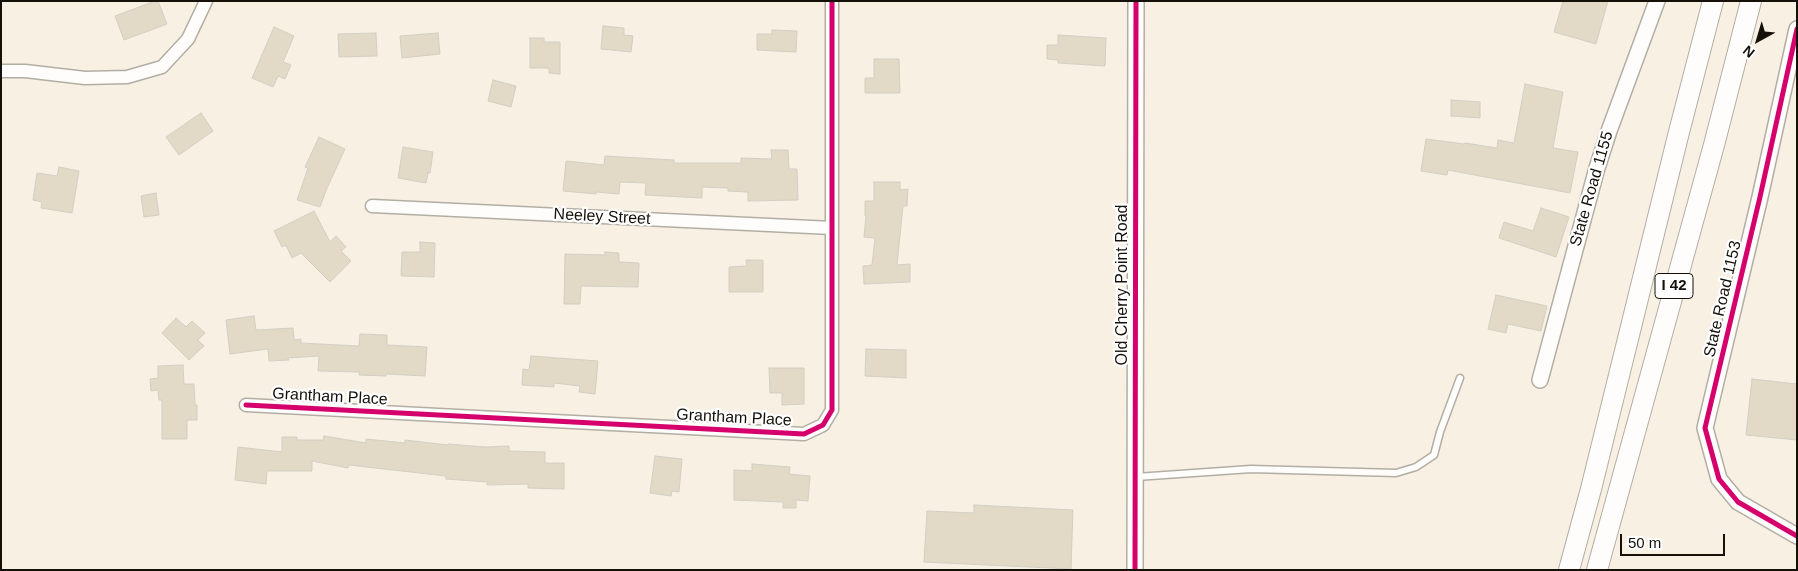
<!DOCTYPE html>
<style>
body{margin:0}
#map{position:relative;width:1798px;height:571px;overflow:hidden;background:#f7f0e3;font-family:Helvetica,sans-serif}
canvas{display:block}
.frame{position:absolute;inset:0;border:2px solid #151109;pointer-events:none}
.north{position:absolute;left:1733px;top:15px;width:50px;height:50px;-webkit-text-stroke:4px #fff;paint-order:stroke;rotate:219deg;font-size:14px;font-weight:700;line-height:20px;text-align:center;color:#151109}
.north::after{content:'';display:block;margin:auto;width:18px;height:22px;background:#151109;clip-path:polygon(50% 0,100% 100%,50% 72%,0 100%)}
.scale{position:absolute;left:1620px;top:534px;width:105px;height:22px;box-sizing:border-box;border:2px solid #151109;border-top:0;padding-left:6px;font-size:15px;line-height:18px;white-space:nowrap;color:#151109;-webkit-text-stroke:4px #fff;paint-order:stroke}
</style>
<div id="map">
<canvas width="1798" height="571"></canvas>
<div class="frame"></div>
<div class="north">N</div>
<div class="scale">50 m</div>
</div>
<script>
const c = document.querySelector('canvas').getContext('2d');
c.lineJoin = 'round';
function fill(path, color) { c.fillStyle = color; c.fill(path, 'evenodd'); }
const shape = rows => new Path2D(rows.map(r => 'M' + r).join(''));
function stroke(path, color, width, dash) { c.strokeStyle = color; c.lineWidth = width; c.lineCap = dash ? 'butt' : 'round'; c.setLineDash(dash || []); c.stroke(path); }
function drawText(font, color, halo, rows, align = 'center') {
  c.font = font + ' Helvetica,sans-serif'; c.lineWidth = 4.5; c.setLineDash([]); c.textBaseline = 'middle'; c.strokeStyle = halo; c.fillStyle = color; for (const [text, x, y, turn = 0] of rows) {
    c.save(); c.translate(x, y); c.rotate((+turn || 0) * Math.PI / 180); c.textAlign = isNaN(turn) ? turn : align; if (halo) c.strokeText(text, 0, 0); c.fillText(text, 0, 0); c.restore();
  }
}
const building = shape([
 [155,1,158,1,167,24,124,40,115,16,155,1],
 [1563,1,1608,1,1596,44,1554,32,1563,1],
 [603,26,624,28,624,35,633,36,631,52,601,49,603,26],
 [274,27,294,36,283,62,291,65,285,79,278,76,273,87,252,78,274,27],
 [772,30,797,31,796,52,757,50,757,34,772,34,772,30],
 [376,33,377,56,339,57,338,34,376,33],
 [438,33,440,54,402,58,400,36,438,33],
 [1058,35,1106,38,1105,66,1058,63,1058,60,1047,59,1047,45,1058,45,1058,35],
 [530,38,544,38,544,42,560,42,560,74,549,73,549,68,530,68,530,38],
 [874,59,899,59,900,93,865,93,865,78,874,78,874,59],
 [493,80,516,86,511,107,488,101,493,80],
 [1525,84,1563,92,1553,148,1578,152,1570,193,1448,170,1447,175,1421,171,1426,139,1464,144,1465,143,1497,148,1498,140,1514,143,1525,84],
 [1451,100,1480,102,1480,118,1451,116,1451,100],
 [201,113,213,131,179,155,166,137,201,113],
 [319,137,345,149,327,188,320,207,297,200,308,168,305,167,319,137],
 [403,147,433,152,430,173,428,173,426,183,398,178,403,147],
 [771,150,788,150,789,169,797,169,798,200,748,201,748,192,728,191,728,188,702,187,702,198,645,195,646,183,620,182,619,194,596,192,596,194,563,191,566,161,604,165,605,156,674,160,674,163,741,163,741,158,772,159,771,150],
 [59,167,79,171,72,213,41,208,42,202,33,200,37,173,57,176,59,167],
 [874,182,900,182,900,190,908,189,907,206,903,206,897,265,910,264,910,282,864,284,863,266,872,265,875,238,864,237,866,216,865,216,865,201,874,201,874,182],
 [156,193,159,215,144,217,141,196,156,193],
 [1541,208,1569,217,1556,257,1499,238,1504,222,1533,231,1541,208],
 [314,211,330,242,336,236,346,247,341,251,351,261,330,282,301,253,292,258,286,245,282,247,274,231,314,211],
 [420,242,435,243,434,277,401,276,402,252,420,252,420,242],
 [605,252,619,253,619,262,639,263,638,287,581,286,580,304,564,304,565,254,605,255,605,252],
 [746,260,763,260,763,292,729,292,729,267,747,266,746,260],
 [1496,295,1547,306,1541,331,1508,324,1506,333,1488,329,1496,295],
 [254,316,256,330,293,328,294,340,301,339,301,343,359,346,360,334,387,335,387,345,427,347,425,376,386,374,386,376,359,375,359,372,318,371,319,356,288,358,289,360,269,361,268,349,230,354,226,320,254,316],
 [176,318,186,327,192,321,205,333,198,340,204,346,189,360,162,333,176,318],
 [866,349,906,350,906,378,865,376,866,349],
 [531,356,598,361,595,394,579,392,580,386,554,383,554,387,522,385,523,369,529,370,531,356],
 [183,365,184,384,194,384,195,405,197,405,197,420,187,420,187,439,162,439,162,400,159,400,158,390,151,391,150,379,158,378,158,366,183,365],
 [769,368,804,368,804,404,782,405,782,393,770,393,769,368],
 [1752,379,1797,384,1797,440,1746,435,1752,379],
 [324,436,366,443,366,439,405,443,405,440,448,445,448,444,485,447,509,446,509,451,545,452,545,463,564,463,564,489,528,488,528,484,487,485,487,482,446,479,446,476,349,465,348,468,312,461,312,471,267,471,266,484,235,480,238,447,282,452,282,437,297,437,297,440,323,440,324,436],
 [655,456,682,459,679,492,672,491,671,496,650,493,655,456],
 [752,464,790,467,789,474,810,476,808,501,796,500,796,508,783,508,783,502,734,500,734,470,752,471,752,464],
 [974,505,1073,510,1071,569,924,562,927,511,974,513,974,505]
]);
fill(building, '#e2d9c6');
stroke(building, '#d3cec4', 1);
const service = shape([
 [1136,477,1251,469,1396,473,1416,467,1434,455,1440,432,1460,378]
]);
const minor = shape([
 [1,71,25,71,85,78,127,77,162,67,188,39,206,1],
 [372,206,832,228],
 [246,405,804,434,823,425,832,410,832,1]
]);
const tertiary = shape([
 [1797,29,1760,197,1705,428,1719,479,1738,502,1797,536],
 [1540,380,1597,168,1609,131,1657,1],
 [1135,570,1136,1]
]);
const trunk = shape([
 [1569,570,1591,489,1679,132,1713,1],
 [1597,570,1714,145,1751,1]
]);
stroke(service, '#b3aea4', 9);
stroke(minor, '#b3aea4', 15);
stroke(tertiary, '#b3aea4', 18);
stroke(trunk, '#b3aea4', 22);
stroke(service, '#fefdfb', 6);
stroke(minor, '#fefdfb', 12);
stroke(tertiary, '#fefdfb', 15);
stroke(trunk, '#fefdfb', 20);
stroke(shape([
 [1797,29,1760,197,1705,428,1719,479,1738,502,1797,536],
 [246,405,804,434,823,425,832,410,832,1],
 [1135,570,1136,1]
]), '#d6006c', 5);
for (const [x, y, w] of [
 [1674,286,38]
]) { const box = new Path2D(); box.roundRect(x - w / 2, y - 12.5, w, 25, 4); c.fillStyle = '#fff'; c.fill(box); stroke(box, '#151109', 1); }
drawText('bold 15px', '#151109', null, [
 ["I 42",1674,286]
]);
drawText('16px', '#151109', '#fff', [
 ["State Road 1155",1592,189,-74],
 ["Neeley Street",602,217,3],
 ["Old Cherry Point Road",1123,285,-90],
 ["State Road 1153",1723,299,-77],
 ["Grantham Place",330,397,3],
 ["Grantham Place",734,418,3]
]);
</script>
